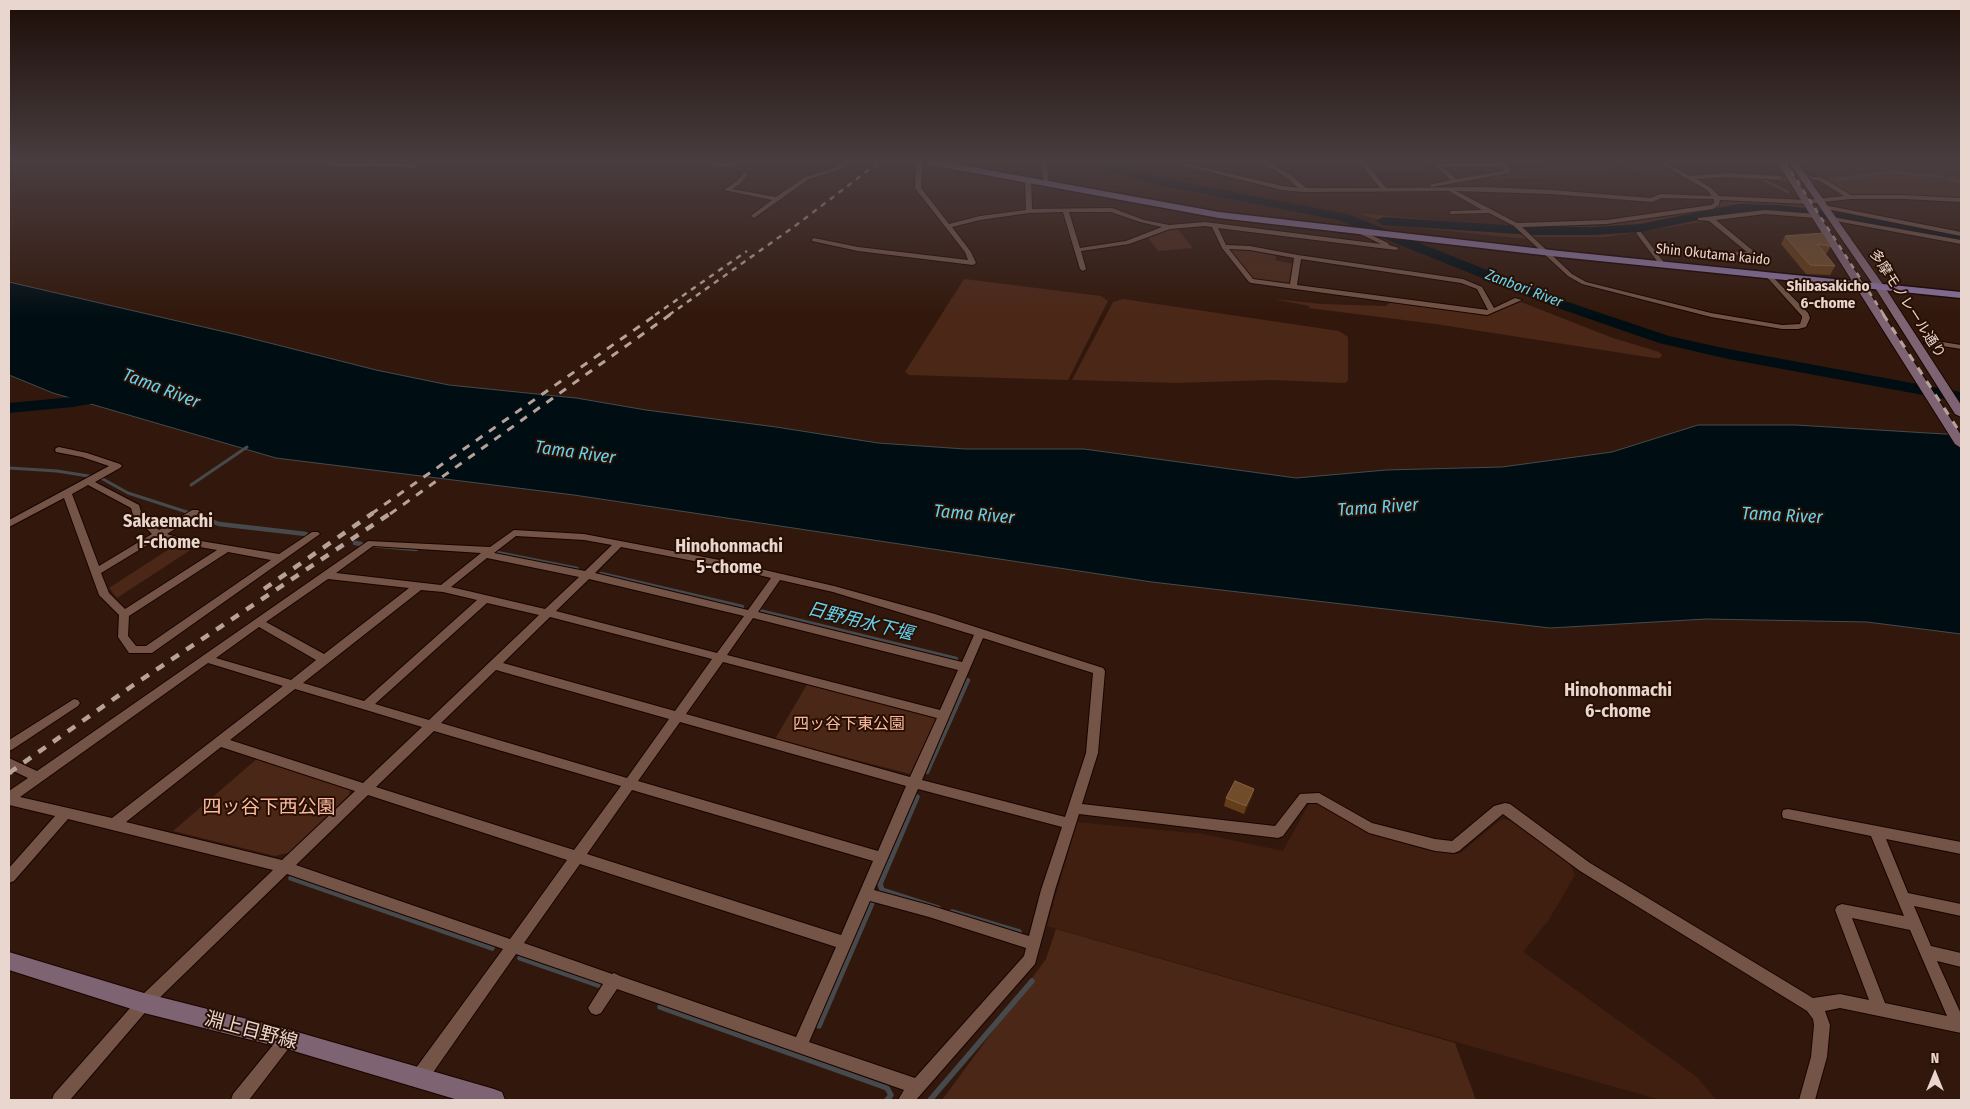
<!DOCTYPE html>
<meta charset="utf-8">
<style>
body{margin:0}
#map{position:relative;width:1970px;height:1109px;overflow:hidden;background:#32180c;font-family:"Fira Sans Condensed",sans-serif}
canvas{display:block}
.frame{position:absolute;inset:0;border:10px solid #e9d6ce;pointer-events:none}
.north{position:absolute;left:1910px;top:1049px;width:50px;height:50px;-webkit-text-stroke:4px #280f04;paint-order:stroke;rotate:0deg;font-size:14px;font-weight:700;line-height:20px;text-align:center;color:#e9d6ce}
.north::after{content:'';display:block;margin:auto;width:18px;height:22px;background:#e9d6ce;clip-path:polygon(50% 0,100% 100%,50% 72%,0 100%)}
</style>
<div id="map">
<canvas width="1970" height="1109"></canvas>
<div class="frame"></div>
<div class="north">N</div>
</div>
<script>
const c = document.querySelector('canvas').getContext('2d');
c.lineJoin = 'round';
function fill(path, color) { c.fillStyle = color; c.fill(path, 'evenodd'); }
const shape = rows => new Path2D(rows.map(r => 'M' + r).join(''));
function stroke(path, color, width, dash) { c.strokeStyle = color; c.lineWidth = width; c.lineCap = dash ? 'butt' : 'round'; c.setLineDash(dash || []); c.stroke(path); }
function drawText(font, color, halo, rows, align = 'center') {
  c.font = font + ' "Fira Sans Condensed","Noto Sans JP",sans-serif'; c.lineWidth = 4; c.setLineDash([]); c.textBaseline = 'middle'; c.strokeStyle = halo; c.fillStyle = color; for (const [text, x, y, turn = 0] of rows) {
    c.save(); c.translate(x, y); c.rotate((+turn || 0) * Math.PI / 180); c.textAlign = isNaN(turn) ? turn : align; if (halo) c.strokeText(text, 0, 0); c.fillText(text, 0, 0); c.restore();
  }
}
fill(shape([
 [1309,804,1321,804,1367,833,1440,852,1459,854,1502,819,1514,821,1570,863,1575,875,1548,921,1523,952,1697,1077,1716,1100,1661,1100,1047,926,1077,822,1203,834,1283,851]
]), '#401f10');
fill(shape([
 [1564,162,1656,162,1679,177,1646,175,1621,166,1607,169,1613,175,1587,176,1556,173,1541,177,1481,180,1512,174,1510,170,1513,168,1566,165],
 [1803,162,1939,162,1952,165,1961,167,1961,183,1959,185,1961,186,1961,198,1898,194,1847,194,1825,180,1830,179,1808,169],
 [1367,163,1421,163,1429,171,1373,172],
 [1724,201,1798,203,1961,232,1961,241,1845,219,1764,212,1606,237,1525,237,1526,239,1401,226,1357,213,1512,227,1602,226,1714,207],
 [1176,227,1193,248,1158,251,1147,236],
 [1231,249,1251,249,1277,255,1275,260,1294,264,1290,285,1253,280,1228,251],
 [964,279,1101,296,1108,301,1068,380,909,375,905,372],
 [1123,299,1339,331,1348,337,1348,380,1345,383,1272,380,1176,383,1072,380,1113,302],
 [1274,299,1321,304,1386,306,1391,302,1488,314,1521,302,1613,338,1659,352,1662,355,1660,358,1654,358,1435,324,1309,308,1309,306],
 [177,544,192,549,117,598,109,588],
 [809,681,939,715,914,775,775,739],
 [258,758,351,787,349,795,291,852,275,856,173,831],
 [1056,929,1455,1043,1476,1100,942,1100,1046,959]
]), '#4b2717');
const water = shape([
 [9,282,238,335,376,370,449,385,576,398,646,410,776,427,878,443,965,449,1084,449,1296,478,1386,470,1502,467,1612,452,1698,425,1796,425,1961,435,1961,634,1867,622,1706,619,1550,628,1152,582,574,495,276,458,53,393,9,375,9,282]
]);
fill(water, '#000e14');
stroke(water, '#464a4c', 1);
stroke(shape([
 [1890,172,1943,177],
 [1735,177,1762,179,1788,192],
 [1948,178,1961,182],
 [1839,179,1886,173],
 [1849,195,1899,195],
 [1905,195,1928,196]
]), '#464a4c', 2.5);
stroke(shape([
 [9,468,57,471,101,478,128,493,193,514],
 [191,485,247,447]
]), '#464a4c', 3);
stroke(shape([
 [190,513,219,524,306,534],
 [355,543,361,544],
 [371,545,416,549],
 [497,553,577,569],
 [601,574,742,607],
 [759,611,956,659],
 [927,772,968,680]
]), '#464a4c', 4.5);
stroke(shape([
 [917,797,880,884,882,890,938,908],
 [291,878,492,948],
 [952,912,1019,932],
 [520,958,598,985],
 [660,1007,887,1088,891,1095,887,1100],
 [819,1026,872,903],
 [930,1100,1032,981]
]), '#464a4c', 5.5);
fill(shape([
 [1086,162,1105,162,1161,178,1347,214,1562,300,1669,336,1728,349,1961,392,1961,402,1728,359,1659,343,1552,306,1338,220,1159,185,1088,165,1086,162],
 [1738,204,1778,205,1841,212,1961,233,1961,241,1841,220,1778,213,1738,212,1640,232,1594,235,1533,235,1383,225,1376,221,1383,217,1533,227,1594,227,1640,224,1738,204],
 [105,391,111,392,114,396,111,400,73,407,9,413,9,403,73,397,105,391]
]), '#000e14');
stroke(shape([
 [1780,178,1813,179]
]), '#4d3429', 6, [6, 3]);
const minor = shape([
 [312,162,408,164,423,162,414,168,374,166,342,167,312,162],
 [589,162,596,162,589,166,586,164,589,162],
 [710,162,717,163,755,162,752,164,716,167,710,162],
 [843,162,850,162,838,170,809,179,754,218,751,216,752,215,772,200,724,190,736,182,745,172,747,173,747,175,740,184,732,189,776,197,805,177,834,168,843,162],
 [916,162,922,162,921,188,949,224,980,216,1026,210,1025,180,1028,178,1031,180,1032,209,1112,208,1144,220,1169,225,1205,222,1381,244,1354,231,1353,230,1356,228,1388,243,1389,245,1399,248,1396,250,1218,228,1226,245,1250,246,1298,255,1463,279,1482,287,1494,308,1515,298,1522,300,1487,315,1251,283,1249,282,1222,248,1212,227,1205,226,1170,229,1129,244,1081,251,1086,269,1083,271,1080,269,1063,212,1029,213,980,220,952,227,971,252,976,263,973,265,858,251,812,241,812,239,814,238,858,247,968,260,965,252,915,188,916,162],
 [1069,212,1111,212,1140,222,1162,227,1126,241,1080,248,1069,212],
 [1229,249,1250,250,1294,258,1290,284,1253,279,1229,249],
 [1301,259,1461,283,1477,289,1488,310,1297,285,1301,259],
 [1038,162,1044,162,1047,166,1049,184,1044,183,1041,166,1038,162],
 [1170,162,1180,162,1282,186,1298,188,1288,178,1261,162,1268,162,1292,176,1306,188,1380,188,1359,162,1365,162,1386,188,1485,187,1551,190,1651,198,1660,194,1712,196,1707,190,1658,162,1665,162,1690,176,1728,173,1780,176,1783,178,1780,180,1728,177,1696,179,1711,188,1719,196,1806,200,1844,196,1820,181,1810,179,1813,177,1821,177,1851,195,1905,195,1961,198,1961,202,1905,199,1850,199,1806,204,1720,200,1719,205,1713,209,1607,224,1522,227,1572,274,1586,282,1711,313,1782,325,1800,324,1802,318,1802,316,1765,275,1770,274,1808,313,1810,318,1806,327,1798,329,1782,329,1711,317,1582,284,1568,276,1514,226,1489,213,1450,214,1450,212,1452,211,1482,210,1449,191,1304,192,1282,190,1170,162],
 [1456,191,1551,194,1652,202,1661,198,1714,199,1714,203,1711,205,1607,220,1517,223,1456,191],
 [1499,162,1505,162,1511,172,1510,173,1432,187,1429,185,1451,180,1436,166,1436,164,1500,163,1499,162],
 [1443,167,1502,167,1504,171,1456,179,1443,167],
 [1824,205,1961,232,1961,236,1822,208,1822,206,1824,205],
 [1765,210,1815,214,1818,216,1815,218,1765,214,1716,220,1757,254,1754,256,1710,254,1709,253,1712,251,1747,252,1709,221,1698,220,1698,218,1765,210],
 [1832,217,1961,240,1961,244,1830,220,1829,219,1832,217],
 [1637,232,1641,232,1665,264,1664,265,1660,265,1636,233,1637,232],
 [1924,339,1961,345,1961,349,1924,343,1924,339],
 [59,447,87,453,120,464,122,466,120,468,95,482,139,505,141,512,159,530,192,510,198,510,200,512,198,514,167,534,177,537,279,554,312,532,318,532,320,534,152,653,129,653,118,637,119,615,99,595,64,498,9,527,9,520,109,466,82,457,56,452,55,450,56,448,59,447],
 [88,485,131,508,133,515,152,534,99,566,72,494,88,485],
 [159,538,176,543,217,550,125,609,109,593,101,573,159,538],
 [228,552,271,560,146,646,136,646,128,636,129,616,228,552],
 [514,530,584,534,730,562,834,586,935,614,1103,668,1105,671,1098,753,1082,804,1275,826,1300,794,1319,793,1372,823,1435,839,1452,841,1494,806,1505,803,1510,804,1590,863,1813,998,1840,994,1869,1000,1835,910,1837,906,1842,904,1904,916,1871,836,1788,819,1783,818,1782,814,1783,810,1788,809,1961,842,1961,854,1886,839,1908,893,1961,904,1961,916,1914,906,1931,946,1961,953,1961,967,1937,961,1961,1014,1961,1033,1840,1008,1825,1011,1830,1025,1827,1057,1815,1100,1799,1100,1811,1057,1814,1025,1813,1019,1807,1011,1580,871,1503,814,1459,851,1454,853,1435,851,1369,833,1317,803,1307,803,1283,836,1278,838,1079,814,1055,890,1035,964,916,1100,898,1100,904,1090,617,989,601,1013,596,1015,591,1013,588,1008,603,984,516,954,425,1084,419,1086,413,1084,411,1078,413,1072,503,949,287,874,149,1008,70,1100,52,1100,54,1094,139,998,273,870,68,819,14,881,9,883,9,868,55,816,9,805,9,791,28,778,9,769,9,758,37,771,368,541,490,547,514,530],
 [516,536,584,540,612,545,585,571,494,553,516,536],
 [373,546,481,553,441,585,336,573,373,546],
 [621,547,730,568,771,578,748,610,595,573,621,547],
 [487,558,579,577,545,609,451,587,487,558],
 [328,579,409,588,324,654,266,622,328,579],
 [589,579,744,616,717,653,556,611,589,579],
 [780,580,833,592,974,635,962,662,758,612,780,580],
 [421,590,443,592,477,600,364,701,303,683,421,590],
 [487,603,539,615,429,720,375,704,487,603],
 [550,617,712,659,675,711,503,663,550,617],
 [753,618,958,670,940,710,727,655,753,618],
 [259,627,316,660,291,680,216,658,259,627],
 [983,638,1093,673,1086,753,1065,817,922,780,983,638],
 [723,662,937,718,910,777,686,714,723,662],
 [208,663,283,686,112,818,20,797,208,663],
 [496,670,669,719,627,778,441,723,496,670],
 [295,689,366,710,422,727,363,783,230,740,295,689],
 [680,722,906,786,878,851,638,781,680,722],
 [434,731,621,786,574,850,376,787,434,731],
 [221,747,355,791,282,860,126,822,221,747],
 [918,789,1062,827,1041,890,1029,936,929,905,874,890,918,789],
 [632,790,873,861,841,935,587,854,632,790],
 [368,795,567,860,510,939,296,865,368,795],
 [580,864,836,947,796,1037,620,976,614,973,612,974,524,943,580,864],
 [870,901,929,917,1026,948,1024,956,915,1078,809,1042,870,901],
 [1852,918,1910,930,1947,1016,1885,1003,1852,918],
 [74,699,78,700,80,703,78,706,13,749,9,751,9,740,74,699],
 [287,1031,292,1034,295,1039,292,1044,249,1100,231,1100,233,1094,282,1034,287,1031]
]);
const secondary = shape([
 [1777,162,1785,162,1961,435,1961,448,1955,444,1777,162],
 [1789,162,1797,162,1884,286,1961,405,1961,417,1955,414,1874,286,1789,162],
 [9,952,144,993,287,1029,494,1089,502,1092,505,1100,458,1100,287,1049,144,1013,9,970,9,952]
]);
const primary = shape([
 [927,162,944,162,1219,212,1560,251,1961,292,1961,298,1560,257,1219,218,931,165,927,162]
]);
stroke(minor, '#190300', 2);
stroke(secondary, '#190300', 2);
stroke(primary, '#190300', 3);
fill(minor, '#735446');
fill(secondary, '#7e6372');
fill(primary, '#89729d');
stroke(shape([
 [1785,162,1884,315],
 [655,315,747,251],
 [669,315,795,226,879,162]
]), '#b7a299', 2.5, [5.5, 5.5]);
stroke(shape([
 [1883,314,1961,434],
 [371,514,657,314],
 [390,514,671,314]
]), '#b7a299', 3, [8, 8]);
stroke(shape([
 [264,589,373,513],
 [9,773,132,686,391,513]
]), '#b7a299', 4.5, [9, 9]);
stroke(shape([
 [9,773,11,771]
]), '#b7a299', 5.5, [12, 12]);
fill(shape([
 [1785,236,1831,246,1826,254,1825,254,1835,266,1830,275,1806,274,1781,244],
 [1254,789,1252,797,1244,814,1224,806,1226,798]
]), '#633c18');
fill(shape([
 [1254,789,1252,797,1244,814,1246,806]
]), '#49260b');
const building = shape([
 [1823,233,1831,246,1817,244,1835,266,1810,265,1785,236,1823,233],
 [1235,781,1254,789,1246,806,1226,798,1235,781]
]);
fill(building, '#714c2b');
stroke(building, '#846245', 1);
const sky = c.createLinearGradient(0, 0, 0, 317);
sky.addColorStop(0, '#1c0d07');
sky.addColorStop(0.51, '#493d40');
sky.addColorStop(1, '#493d4000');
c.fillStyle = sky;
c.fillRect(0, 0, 1970, 317);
drawText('14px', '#e9d6ce', '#280f04', [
 ["Shin Okutama kaido",1713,255,6],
 ["多摩モノレール通り",1907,304,57]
]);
drawText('bold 15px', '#e9d6ce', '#280f04', [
 ["Shibasakicho",1828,287],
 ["6-chome",1828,304]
]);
drawText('italic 15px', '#65d2ed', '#280f04', [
 ["Zanbori River",1524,289,21]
]);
drawText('16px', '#fbba9d', '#280f04', [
 ["四ッ谷下東公園",849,725]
]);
drawText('italic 18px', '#65d2ed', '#280f04', [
 ["Tama River",161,389,21],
 ["Tama River",575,453,8],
 ["Tama River",1378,508,-4],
 ["Tama River",974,515,5],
 ["Tama River",1782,516,3],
 ["日野用水下堰",860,622,14]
]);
drawText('bold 18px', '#e9d6ce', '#280f04', [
 ["Sakaemachi",168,522],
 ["1-chome",168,543],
 ["Hinohonmachi",729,547],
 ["5-chome",729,568],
 ["Hinohonmachi",1618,691],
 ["6-chome",1618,712]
]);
drawText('19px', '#fbba9d', '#280f04', [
 ["四ッ谷下西公園",269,808]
]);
drawText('19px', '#e9d6ce', '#280f04', [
 ["淵上日野線",251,1031,15]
]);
</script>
